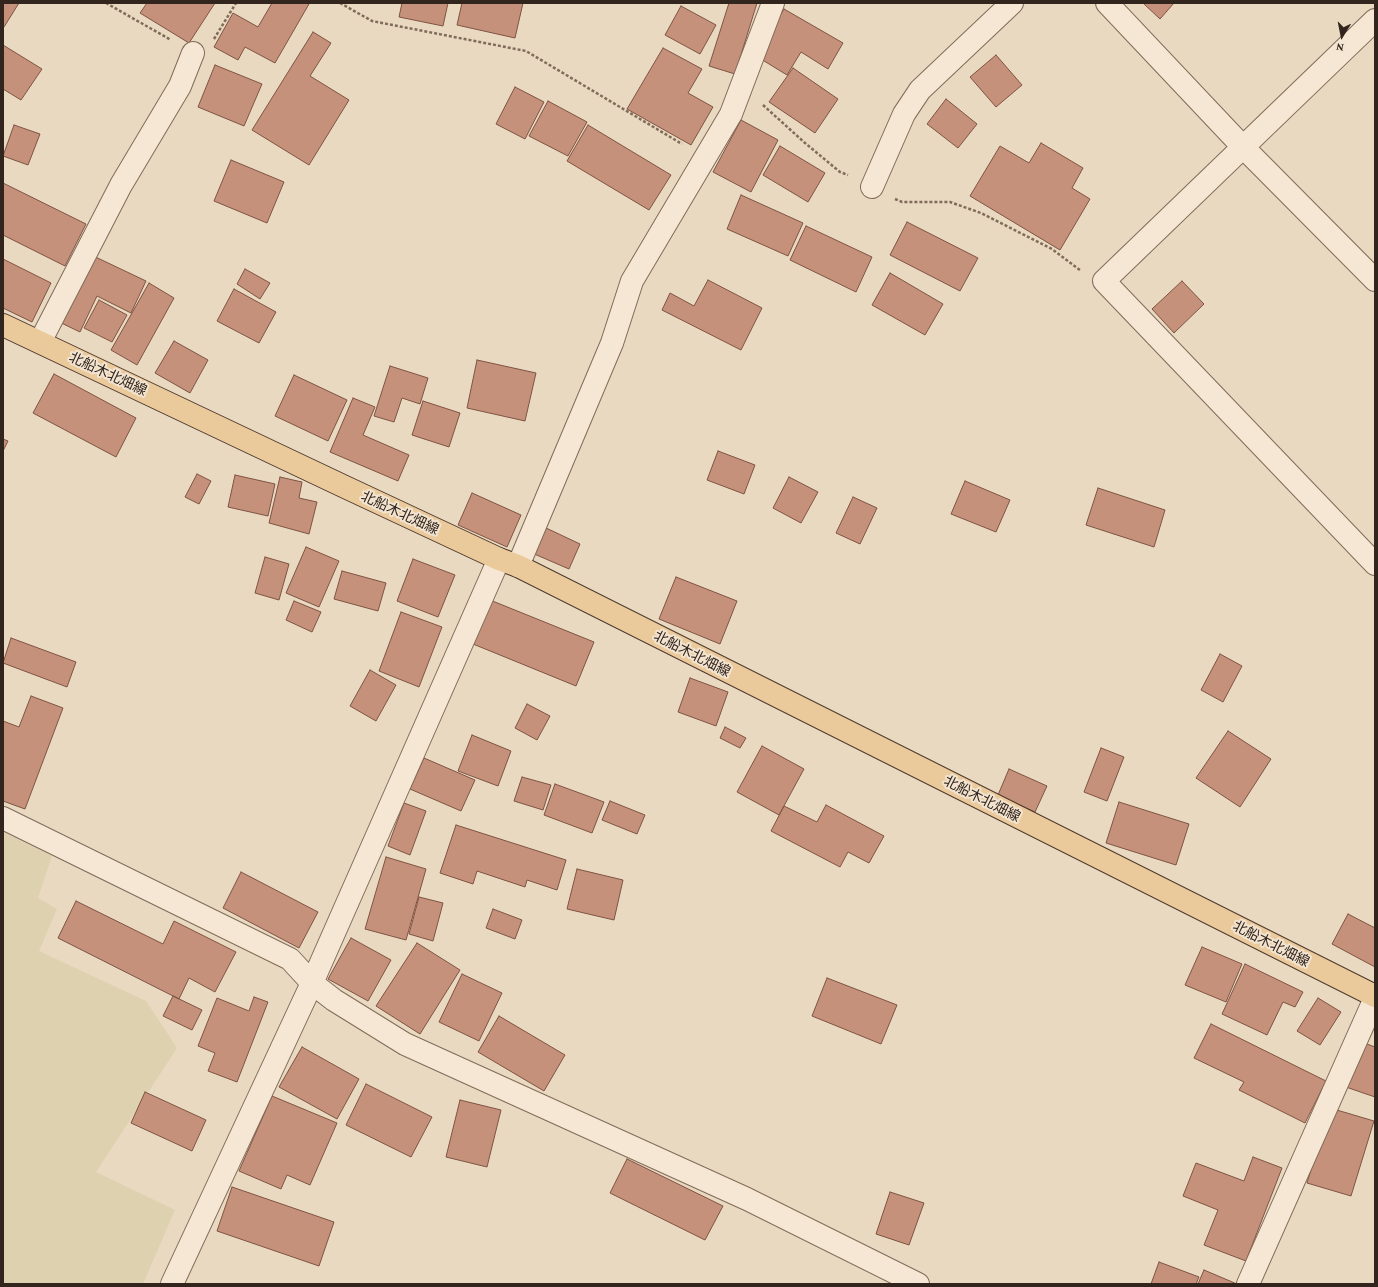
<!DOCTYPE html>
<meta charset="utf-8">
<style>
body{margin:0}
#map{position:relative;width:1378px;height:1287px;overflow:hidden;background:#e9d9c1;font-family:"Crimson Pro",serif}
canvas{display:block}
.frame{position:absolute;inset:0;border:4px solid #32251d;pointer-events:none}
.north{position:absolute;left:1322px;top:16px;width:40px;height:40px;-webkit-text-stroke:3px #f2e4d0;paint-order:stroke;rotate:190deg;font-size:11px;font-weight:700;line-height:16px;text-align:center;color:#32251d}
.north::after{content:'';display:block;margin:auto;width:14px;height:18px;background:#32251d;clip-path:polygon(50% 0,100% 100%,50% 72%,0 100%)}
</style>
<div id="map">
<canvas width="1378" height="1287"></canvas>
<div class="frame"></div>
<div class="north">N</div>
</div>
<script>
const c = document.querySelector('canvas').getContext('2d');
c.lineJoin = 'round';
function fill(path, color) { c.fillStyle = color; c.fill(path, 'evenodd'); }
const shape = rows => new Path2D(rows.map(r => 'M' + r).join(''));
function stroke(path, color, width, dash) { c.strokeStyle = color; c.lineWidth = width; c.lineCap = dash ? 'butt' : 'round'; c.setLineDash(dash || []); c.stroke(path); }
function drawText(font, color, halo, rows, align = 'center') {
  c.font = font + ' "Crimson Pro","Noto Sans JP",serif'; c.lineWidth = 4; c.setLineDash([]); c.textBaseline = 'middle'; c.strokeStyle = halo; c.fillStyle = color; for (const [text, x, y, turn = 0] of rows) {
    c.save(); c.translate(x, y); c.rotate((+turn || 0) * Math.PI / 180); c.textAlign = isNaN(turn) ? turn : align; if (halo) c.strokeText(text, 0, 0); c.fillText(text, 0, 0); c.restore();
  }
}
fill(shape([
 [3,832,52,856,38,898,57,909,39,951,146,1001,177,1048,96,1172,175,1210,143,1284,3,1284]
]), '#ded1af');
const building = shape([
 [3,3,19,3,4,27,3,26,3,3],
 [147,3,215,3,189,43,140,13,147,3],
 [272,3,306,3,309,4,275,63,245,47,238,60,214,47,233,13,258,27,272,3],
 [402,3,448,3,443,26,399,17,402,3],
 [462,3,523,3,515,38,457,25,462,3],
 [729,3,757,3,735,74,709,66,729,3],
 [1143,3,1174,3,1160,19,1143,3],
 [681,6,716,25,700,54,665,35,681,6],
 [784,9,843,43,828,69,801,52,787,75,756,56,784,9],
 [313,32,331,43,310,76,349,100,309,165,252,130,313,32],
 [3,45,42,69,21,100,3,89,3,45],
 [663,48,702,69,688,93,713,107,691,145,627,109,663,48],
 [996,55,1022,85,996,107,970,77,996,55],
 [215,65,262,84,244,126,198,107,215,65],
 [793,68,838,99,815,133,769,102,793,68],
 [515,87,544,102,525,139,496,124,515,87],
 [946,99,977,124,958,148,927,124,946,99],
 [548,101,587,122,568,156,529,136,548,101],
 [741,120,778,140,751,192,713,172,741,120],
 [14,125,40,134,28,165,3,156,14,125],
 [588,125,671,175,649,210,567,161,588,125],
 [1041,143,1083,168,1072,188,1090,199,1060,250,970,196,1000,146,1029,163,1041,143],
 [780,146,825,173,808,202,763,175,780,146],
 [231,160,284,182,267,223,214,201,231,160],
 [3,183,86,224,65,266,3,235,3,183],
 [741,195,803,223,788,256,727,229,741,195],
 [907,222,978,258,960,291,890,255,907,222],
 [806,226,872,257,856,292,790,260,806,226],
 [85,252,146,281,131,313,97,296,80,332,53,319,85,252],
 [3,259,51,283,32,322,3,308,3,259],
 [245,269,270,283,260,299,237,284,245,269],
 [890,273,943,304,925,335,872,305,890,273],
 [708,280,762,308,741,350,662,310,670,293,694,306,708,280],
 [1182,281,1204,304,1174,333,1152,309,1182,281],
 [149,283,174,298,137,365,111,350,149,283],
 [234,289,276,312,259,343,217,321,234,289],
 [99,300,127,315,112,342,84,328,99,300],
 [174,341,208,360,190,393,155,373,174,341],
 [477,360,536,373,525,421,467,408,477,360],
 [390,366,428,378,420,404,402,398,394,422,374,416,390,366],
 [54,374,136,418,116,457,33,413,54,374],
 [294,375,347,400,328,441,275,416,294,375],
 [353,398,375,407,363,435,409,455,398,481,330,452,353,398],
 [423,401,460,413,449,447,412,435,423,401],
 [3,439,8,441,3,451,3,439],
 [718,451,755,465,744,494,707,480,718,451],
 [197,474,211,481,199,504,185,497,197,474],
 [235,475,275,484,268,516,228,507,235,475],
 [280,477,302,482,299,498,317,502,309,534,269,523,280,477],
 [789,477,818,492,801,523,773,508,789,477],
 [965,481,1010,500,996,532,951,514,965,481],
 [1098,488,1165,510,1154,547,1086,525,1098,488],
 [472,493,521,515,507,547,458,525,472,493],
 [853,497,877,508,860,544,836,533,853,497],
 [544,527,580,544,569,569,532,553,544,527],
 [306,547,339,561,319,607,286,593,306,547],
 [265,557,289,564,279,600,255,593,265,557],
 [413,559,455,575,438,617,397,601,413,559],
 [342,571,386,583,378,611,334,599,342,571],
 [676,577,737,601,720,644,659,619,676,577],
 [490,600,594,642,576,686,473,644,490,600],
 [294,601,321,612,312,632,286,620,294,601],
 [401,612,442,627,419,687,379,671,401,612],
 [11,638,76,662,67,687,3,663,11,638],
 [1220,654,1242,666,1223,702,1201,690,1220,654],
 [370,670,396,685,376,721,350,706,370,670],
 [690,678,728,692,716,726,678,712,690,678],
 [31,696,63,708,25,809,3,801,3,721,19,727,31,696],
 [527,704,550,716,537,740,515,728,527,704],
 [725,727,746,738,740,748,720,738,725,727],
 [1228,731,1271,759,1240,807,1196,778,1228,731],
 [472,735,511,751,498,786,458,771,472,735],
 [762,746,804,769,779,815,737,792,762,746],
 [1101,748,1124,757,1107,801,1084,792,1101,748],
 [424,758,475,780,461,811,410,789,424,758],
 [1009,769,1047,786,1035,812,998,795,1009,769],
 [522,777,551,785,543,810,514,801,522,777],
 [555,784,604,802,592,833,544,815,555,784],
 [610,801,645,815,637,834,602,820,610,801],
 [1119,802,1189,824,1176,865,1106,843,1119,802],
 [404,803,426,811,410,855,388,846,404,803],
 [826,805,884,836,869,863,848,852,840,867,771,831,784,806,817,822,826,805],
 [456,825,566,860,557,890,527,880,525,887,477,871,473,884,440,873,456,825],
 [386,857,426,869,406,940,365,929,386,857],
 [577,869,623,880,614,920,567,909,577,869],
 [241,872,318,912,299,948,223,908,241,872],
 [419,897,443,903,433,941,409,934,419,897],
 [76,901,163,944,174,921,236,952,215,992,189,978,179,999,58,938,76,901],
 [493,909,522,920,515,939,486,928,493,909],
 [1348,914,1375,928,1375,967,1332,944,1348,914],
 [351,938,391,960,368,1001,328,979,351,938],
 [417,943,460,970,420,1034,376,1006,417,943],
 [1202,947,1242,964,1226,1002,1185,985,1202,947],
 [1245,964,1303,992,1295,1007,1283,1002,1267,1035,1222,1014,1245,964],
 [462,974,502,993,479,1041,439,1022,462,974],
 [827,978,897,1005,881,1044,812,1016,827,978],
 [173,996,202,1010,192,1030,163,1016,173,996],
 [254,997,268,1002,237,1082,208,1071,215,1053,198,1046,217,998,249,1011,254,997],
 [1318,998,1341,1012,1320,1045,1297,1031,1318,998],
 [499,1016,565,1055,544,1091,478,1052,499,1016],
 [1211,1024,1326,1081,1305,1123,1239,1090,1244,1082,1194,1058,1211,1024],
 [1359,1041,1375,1047,1375,1097,1343,1086,1359,1041],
 [302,1047,359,1079,337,1119,279,1087,302,1047],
 [366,1084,432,1117,411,1157,346,1125,366,1084],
 [145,1092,206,1120,192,1151,131,1123,145,1092],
 [272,1096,337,1123,310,1185,287,1175,281,1189,239,1171,272,1096],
 [460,1100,501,1110,487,1167,446,1157,460,1100],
 [1330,1108,1374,1121,1351,1196,1307,1183,1330,1108],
 [1253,1157,1282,1168,1246,1261,1204,1245,1218,1210,1183,1196,1196,1163,1244,1181,1253,1157],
 [627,1159,723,1206,705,1240,610,1193,627,1159],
 [232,1187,334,1222,319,1266,217,1231,232,1187],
 [890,1192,924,1203,909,1245,876,1234,890,1192],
 [1159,1262,1199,1277,1196,1284,1151,1284,1159,1262],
 [1204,1270,1237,1284,1198,1284,1204,1270]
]);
fill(building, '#c5917a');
stroke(building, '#7e5342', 1);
const minor = shape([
 [1107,3,1243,147,1375,280],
 [1375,20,1104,281,1375,564],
 [872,187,904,114,920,90,1012,3],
 [40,342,121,185,180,86,193,53],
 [518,566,612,343,632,281,731,114,773,3],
 [3,818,290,959,312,983,334,1000,405,1044,747,1199,918,1284],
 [172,1284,312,983,499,559],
 [1248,1284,1375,998]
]);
const major = shape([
 [3,325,343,486,499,559,518,566,1375,996]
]);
stroke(minor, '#816b5a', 24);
stroke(major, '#4f3a2e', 24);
stroke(shape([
 [106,3,171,40],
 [340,3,372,21,526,51,682,144],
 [214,39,236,3],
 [763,105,805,143,840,172,848,175],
 [895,199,902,202,950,202,981,213,1052,249,1080,270]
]), '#816b5a', 2.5, [3, 2]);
stroke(minor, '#f5e7d3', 22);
stroke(major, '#eac99b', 22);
drawText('14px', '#32251d', '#f2e4d0', [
 ["北船木北畑線",108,374,25],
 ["北船木北畑線",400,513,25],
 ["北船木北畑線",692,654,27],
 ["北船木北畑線",982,799,27],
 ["北船木北畑線",1271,944,27]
]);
</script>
